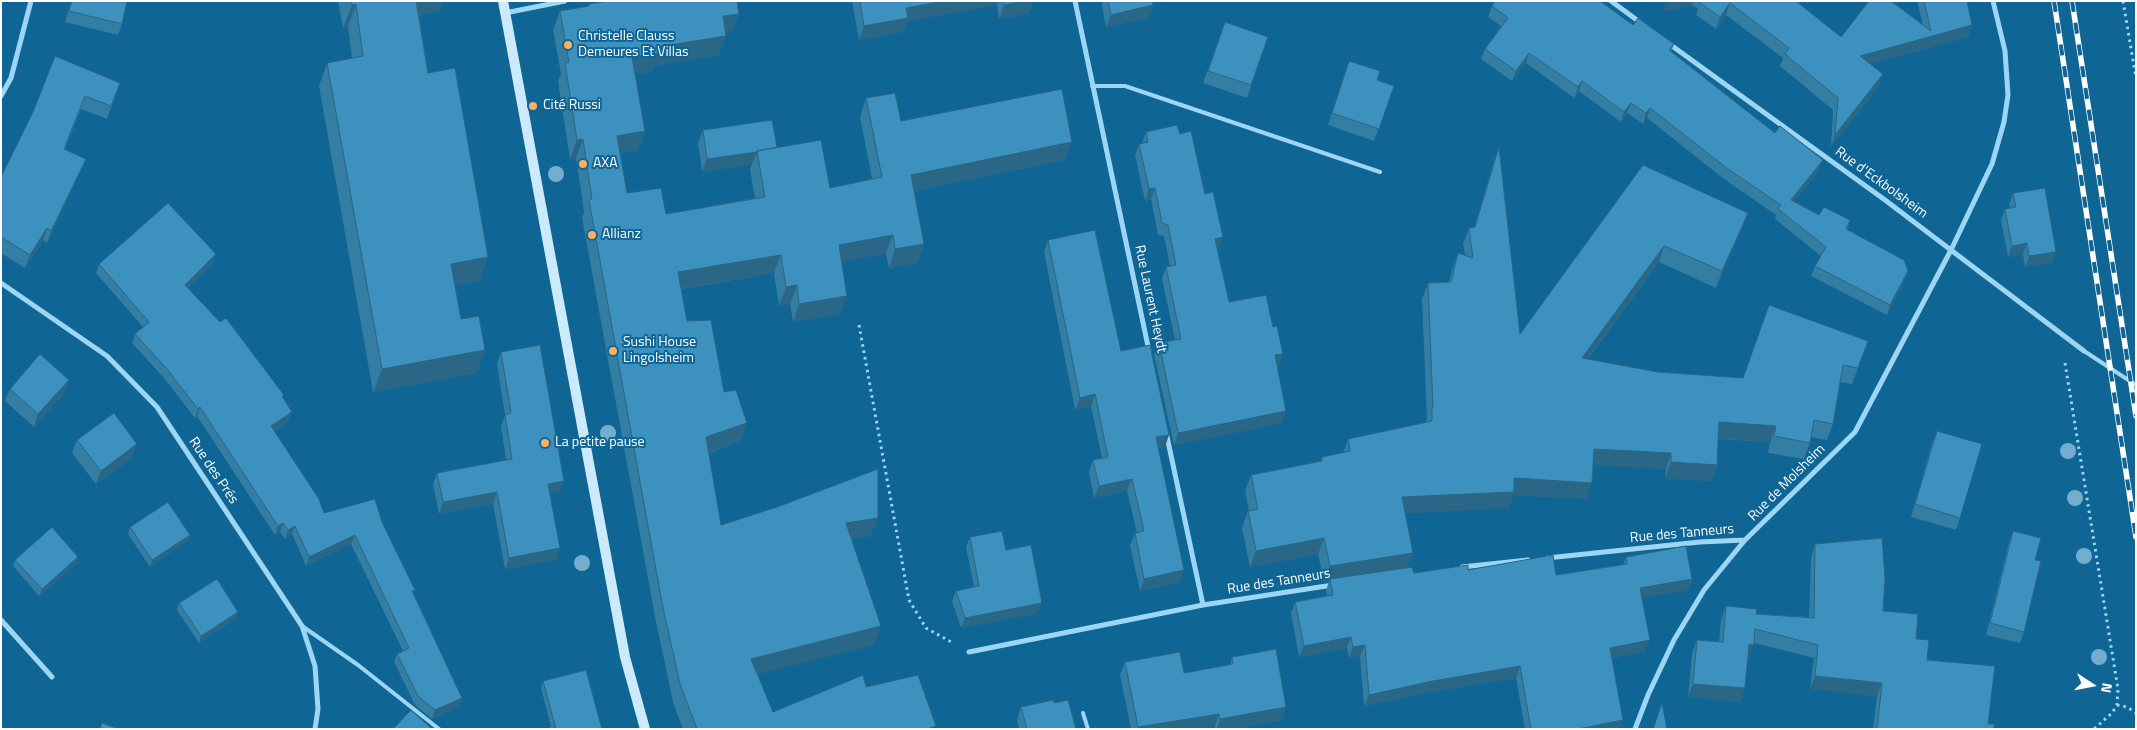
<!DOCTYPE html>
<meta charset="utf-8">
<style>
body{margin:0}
#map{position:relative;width:2137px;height:730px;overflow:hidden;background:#0f6594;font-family:"Titillium Web",sans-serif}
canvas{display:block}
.frame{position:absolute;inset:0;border:2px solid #fff;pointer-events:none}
.north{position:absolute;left:2067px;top:660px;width:50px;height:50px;-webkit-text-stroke:4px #0f6594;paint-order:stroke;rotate:101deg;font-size:14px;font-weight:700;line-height:20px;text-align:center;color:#fff}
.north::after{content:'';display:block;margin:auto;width:18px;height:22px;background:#fff;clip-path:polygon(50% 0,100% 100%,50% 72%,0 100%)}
</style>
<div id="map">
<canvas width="2137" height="730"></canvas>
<div class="frame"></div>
<div class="north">N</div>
</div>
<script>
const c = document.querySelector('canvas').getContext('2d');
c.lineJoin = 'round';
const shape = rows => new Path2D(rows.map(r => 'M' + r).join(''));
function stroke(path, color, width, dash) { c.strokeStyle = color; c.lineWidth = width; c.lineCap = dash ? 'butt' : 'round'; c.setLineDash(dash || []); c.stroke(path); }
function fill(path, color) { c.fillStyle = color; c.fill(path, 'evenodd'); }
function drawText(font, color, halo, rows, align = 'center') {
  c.font = font + ' "Titillium Web",sans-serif'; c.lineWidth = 4; c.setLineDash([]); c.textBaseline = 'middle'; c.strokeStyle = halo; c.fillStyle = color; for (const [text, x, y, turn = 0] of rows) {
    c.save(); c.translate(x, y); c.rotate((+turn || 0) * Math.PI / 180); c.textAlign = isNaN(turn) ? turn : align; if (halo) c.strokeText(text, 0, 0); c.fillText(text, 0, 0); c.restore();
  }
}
stroke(shape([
 [2123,1,2136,78],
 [859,325,909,600,926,628,953,643],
 [2065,363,2118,689,2117,705,2112,713,2094,729],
 [2117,705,2127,707,2136,713]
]), '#9cd6f4', 3, [2.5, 4]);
stroke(shape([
 [1092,86,1125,86,1380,172],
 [2084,351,2136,385],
 [302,626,358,665,439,729],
 [1083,713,1088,729]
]), '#9cd6f4', 4);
stroke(shape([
 [1075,1,1149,351],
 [1611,1,1641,23],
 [505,13,565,1],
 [1668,43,1885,200,2084,351],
 [1,96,11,78,31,1],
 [1,283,107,356,157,407,302,626,315,666,318,709,315,729],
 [1166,432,1203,605],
 [1547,558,1700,542,1745,540],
 [1462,567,1528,560],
 [1,620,52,677],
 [969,652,1203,605,1333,585],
 [1635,729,1648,695,1674,640,1704,590,1745,540,1855,432,1951,250,1992,164,2004,122,2008,95,2005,51,1993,1]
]), '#9cd6f4', 5);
stroke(shape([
 [503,1,625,657,645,729]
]), '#cbebfd', 10);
const rail = shape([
 [2054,1,2136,537],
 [2072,1,2136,416]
]);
stroke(rail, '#fff', 5.5);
stroke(rail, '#0f6594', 4, [11]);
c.fillStyle = '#73aece';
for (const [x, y] of [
 [556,174],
 [608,433],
 [2068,451],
 [2075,498],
 [2084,556],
 [582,563],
 [2099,657]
]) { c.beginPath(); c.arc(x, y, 8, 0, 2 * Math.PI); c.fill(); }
fill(shape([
 [71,1,127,1,122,24,118,35,65,22],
 [338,1,442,1,439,11,419,15,428,73,480,281,455,285,461,319,485,350,476,373,373,392,319,86,327,63,352,58,348,27,343,28],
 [852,1,1033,1,1029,13,999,19,997,5,907,21,903,32,859,40],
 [1101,1,1152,1,1153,5,1149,17,1106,27],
 [1667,1,1796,1,1841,37,1923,25,1917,1,1967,1,1972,25,1968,37,1870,64,1879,86,1831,147,1833,110,1780,66,1783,58,1726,15,1716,29,1696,15,1698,9,1692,5,1663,12],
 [589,4,739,14,732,32,725,33,719,55,654,66,651,72,635,74,645,131,638,150,620,153,627,193,666,214,755,198,750,170,752,164,702,172,698,143,703,130,777,147,830,188,872,179,860,117,866,98,901,121,1065,160,914,191,924,244,917,263,889,268,886,253,841,262,840,314,793,322,790,304,779,306,774,273,681,289,687,321,724,392,741,441,709,453,721,525,871,536,852,539,874,645,757,674,773,712,866,687,935,729,683,729,673,702,656,622,582,218,584,212,576,158,570,159,558,81,561,74,553,30,560,11,588,7],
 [1492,6,1633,25,1674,44,1671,52,1819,170,1794,202,1819,215,1850,220,1847,230,1908,271,1904,282,1887,315,1811,276,1815,266,1821,256,1775,219,1776,215,1724,179,1647,118,1643,124,1627,113,1621,122,1579,91,1574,98,1526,63,1512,81,1481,59,1485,49,1501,26,1488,17],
 [1225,22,1268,37,1247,98,1203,83],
 [1349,61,1377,80,1394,86,1374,141,1328,125],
 [120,83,107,119,81,109,65,149,81,171,47,243,43,240,25,268,1,253,1,177,33,112],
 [1146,132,1180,134,1205,194,1218,249,1217,249,1229,302,1279,365,1277,366,1282,423,1174,445,1154,355,1159,343,1175,340,1162,279,1166,267,1170,266,1164,236,1158,235,1151,199,1145,201,1135,155,1139,144,1142,143],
 [1499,147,1520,334,1643,165,1748,213,1742,229,1716,288,1659,262,1588,359,1658,372,1743,378,1868,341,1852,384,1840,382,1833,424,1827,440,1811,437,1810,443,1804,459,1768,453,1770,442,1718,439,1717,465,1711,481,1665,478,1666,469,1593,465,1587,499,1513,495,1509,508,1405,513,1407,567,1414,573,1468,570,1556,575,1623,565,1626,557,1692,579,1688,590,1642,598,1646,651,1612,658,1620,729,1525,729,1516,678,1429,692,1364,706,1360,656,1349,658,1347,648,1299,657,1291,613,1295,602,1327,596,1326,591,1329,581,1324,582,1318,554,1250,567,1242,528,1248,511,1249,511,1245,491,1251,475,1320,461,1322,457,1343,453,1348,439,1426,422,1427,419,1422,299,1428,283,1449,282,1452,270,1458,253,1465,255,1463,244,1469,228,1474,228,1493,164],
 [2013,193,2056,252,2052,263,2025,267,2023,254,2008,257,2001,220,2005,209,2010,208,2009,204],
 [1048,240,1121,351,1165,447,1158,448,1180,582,1140,591,1130,545,1135,533,1137,533,1127,491,1094,498,1089,472,1093,460,1102,458,1091,406,1075,410,1044,252],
 [213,263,188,288,283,398,289,421,274,431,324,513,382,522,414,594,462,698,459,706,432,719,415,705,394,662,397,654,403,651,351,544,306,566,292,534,285,539,280,532,275,535,197,416,195,418,164,378,132,343,135,334,143,327,96,273,99,264],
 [501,352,560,492,550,494,556,560,505,569,493,504,439,514,433,484,437,473,506,460,501,426,505,415,497,364],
 [69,380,64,393,34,427,5,401,10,389],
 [1937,431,1960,518,1956,530,1911,517,1932,443],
 [77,440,133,457,96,484,72,453],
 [130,527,190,535,187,541,150,567,128,534],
 [2013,531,2035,560,2024,632,2020,643,1986,635,2009,542],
 [970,537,1006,550,1038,613,961,628,952,601,956,591,974,587,966,547],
 [1815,544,1883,611,1916,639,1927,660,1988,724,1994,729,1873,729,1877,696,1810,689,1814,658,1754,643,1749,658,1748,658,1740,702,1688,697,1692,653,1697,640,1719,642,1721,620,1726,606,1756,614,1809,617,1811,558],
 [78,557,76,564,39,596,13,566,15,560],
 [179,603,236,618,199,643,177,610],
 [1232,657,1282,720,1233,729,1215,729,1215,726,1200,729,1131,729,1120,675,1125,662,1184,673,1230,665],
 [543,681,602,729,548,729,551,727,541,688],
 [1054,703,1076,729,1019,729,1017,720,1021,707]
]), '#347da3');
fill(shape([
 [412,1,442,1,439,11,407,17],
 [944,1,998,1,997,5,907,21,903,32,859,40,864,26,906,8],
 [1024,1,1033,1,1029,13,999,19,1004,5],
 [1667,1,1693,1,1692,5,1663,12],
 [1730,3,1726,15,1716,29,1720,17],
 [356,4,348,27,343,28,352,5],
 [1153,5,1149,17,1106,27,1111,15],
 [739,14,732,32,716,35,723,16],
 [1972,25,1968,37,1856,68,1860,56],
 [726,36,719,55,654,66,651,72,625,76,632,57,657,47],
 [1529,53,1526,63,1512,81,1516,71],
 [1883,74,1879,86,1831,147,1835,135],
 [1582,81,1579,91,1574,98,1578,87],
 [1631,103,1627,113,1621,122,1624,112],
 [1650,108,1647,118,1643,124,1646,113],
 [645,131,638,150,610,155,617,136],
 [583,139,576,158,570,159,577,140],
 [1072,142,1065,160,904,193,911,175],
 [757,152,752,164,702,172,707,159],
 [86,159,81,171,47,243,51,231],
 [1823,160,1819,170,1787,211,1791,200],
 [1155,188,1151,199,1145,201,1149,189],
 [1748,213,1742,229,1716,288,1722,271],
 [47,228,43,240,25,268,30,255],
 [893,235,886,253,832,264,839,245],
 [1223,237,1218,249,1211,250,1215,239],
 [2027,243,2023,254,2008,257,2012,246],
 [924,244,917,263,889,268,895,249],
 [1664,246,1659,262,1576,374,1582,358],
 [2056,252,2052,263,2025,267,2029,256],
 [216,254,213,263,182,293,185,285],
 [781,255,774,273,671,290,678,272],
 [488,257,480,281,443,287,451,264],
 [1908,271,1904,282,1887,315,1890,305],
 [797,285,790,304,779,306,786,287],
 [847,296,840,314,793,322,799,304],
 [485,350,476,373,373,392,382,369],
 [1283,354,1279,365,1271,367,1275,355],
 [69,380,64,393,34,427,38,414],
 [1095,394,1091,406,1075,410,1080,398],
 [200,407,197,416,195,418,198,409],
 [1286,411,1282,423,1174,445,1178,433],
 [292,412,289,421,267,435,271,426],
 [1719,422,1776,426,1770,442,1713,438],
 [747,423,741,441,699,456,706,437],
 [1169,435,1165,447,1152,449,1156,437],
 [137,444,133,457,96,484,101,471],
 [1594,449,1671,453,1666,469,1588,465],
 [1671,462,1717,465,1711,481,1665,478],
 [1514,478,1592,483,1587,499,1513,495,1509,508,1396,514,1402,497],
 [1132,479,1127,491,1094,498,1099,486],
 [564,481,560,492,544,495,548,484],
 [497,492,493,504,439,514,443,502],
 [878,518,871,536,839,541,846,523],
 [283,523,280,532,275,535,278,526],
 [295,526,292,534,285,539,288,530],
 [190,535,187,541,150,567,152,560],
 [355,535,351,544,306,566,309,557],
 [1324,538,1318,554,1250,567,1256,551],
 [560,548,556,560,505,569,509,558],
 [1413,553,1407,569,1330,579,1329,581,1324,582,1330,566],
 [78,557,76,564,39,596,42,589],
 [1184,570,1180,582,1140,591,1144,579],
 [1692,579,1688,590,1636,599,1640,588],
 [1042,603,1038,613,961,628,965,618],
 [238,612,236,618,199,643,201,636],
 [881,626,874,645,744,678,751,659],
 [1351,637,1347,648,1299,657,1304,646],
 [1650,640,1646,651,1606,659,1610,648],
 [1749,644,1754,645,1749,658,1744,657],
 [1365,645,1360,656,1349,658,1353,647],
 [1520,666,1516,678,1429,692,1364,706,1369,695,1433,681],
 [1815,676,1882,683,1877,696,1810,689],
 [1693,684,1745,688,1740,702,1688,697],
 [462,698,459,706,432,719,435,710],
 [1286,707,1282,720,1233,729,1217,729,1220,719],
 [1219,714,1215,726,1200,729,1137,729,1138,727],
 [1623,720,1620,729,1578,729]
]), '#2a6685');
const building = shape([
 [72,1,127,1,122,24,69,11,72,1],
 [351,1,416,1,428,73,455,68,488,257,451,264,461,319,479,316,485,350,382,369,327,63,363,56,356,4,352,5,351,1],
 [608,1,737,1,739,14,723,16,726,36,657,47,658,53,632,57,645,131,617,136,627,193,661,188,666,214,765,197,757,151,821,140,830,188,882,177,866,98,895,93,901,121,1062,89,1072,142,911,175,924,244,895,249,893,235,839,245,847,296,799,304,797,285,786,287,781,255,678,272,687,321,711,320,724,392,736,390,747,423,706,437,721,525,777,507,878,469,878,518,846,523,881,626,751,659,773,712,863,675,866,687,918,675,936,726,927,729,697,729,680,684,662,603,589,200,592,199,583,139,577,140,565,63,569,62,560,11,589,6,589,4,608,1],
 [860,1,944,1,906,8,908,18,864,26,860,1],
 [1004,1,1024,1,1004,5,1004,1],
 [1108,1,1152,1,1153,5,1111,15,1108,1],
 [1495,1,1600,1,1633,25,1638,18,1674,44,1669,50,1775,133,1780,126,1823,160,1791,200,1819,215,1824,207,1850,220,1846,229,1904,260,1908,271,1890,305,1815,266,1826,247,1778,209,1781,205,1728,169,1650,108,1646,113,1631,103,1624,112,1582,81,1578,87,1529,53,1516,71,1485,49,1508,18,1492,6,1495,1],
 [1701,1,1796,1,1841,37,1869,1,1891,1,1931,31,1924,1,1967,1,1972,25,1860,56,1883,74,1835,135,1838,98,1785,54,1789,48,1730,3,1720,17,1700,3,1701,1],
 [1225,22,1268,37,1251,85,1208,71,1225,22],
 [55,56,120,83,111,106,85,96,64,149,86,159,51,231,47,228,30,255,1,237,1,177,33,112,55,56],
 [1349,61,1380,71,1377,80,1394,86,1379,129,1332,113,1349,61],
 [772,120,777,147,757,151,757,152,707,159,703,130,772,120],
 [1177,125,1180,134,1191,131,1205,194,1213,192,1223,237,1215,239,1229,302,1266,295,1273,327,1277,326,1283,354,1275,355,1286,411,1178,433,1159,343,1181,339,1166,267,1176,265,1168,225,1162,223,1155,188,1149,189,1139,144,1148,142,1146,132,1177,125],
 [1499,147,1520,334,1643,165,1748,213,1722,271,1664,246,1582,358,1658,372,1743,378,1769,305,1868,341,1858,368,1843,365,1833,424,1814,420,1810,443,1774,436,1776,426,1719,422,1717,465,1671,462,1671,453,1594,449,1592,483,1514,478,1514,492,1402,497,1413,553,1330,566,1324,538,1256,551,1248,511,1258,509,1251,475,1322,461,1322,457,1350,451,1348,439,1432,421,1432,408,1433,408,1428,283,1451,282,1458,253,1473,258,1469,228,1475,227,1499,147],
 [2045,188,2056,252,2029,256,2027,243,2012,246,2005,209,2016,207,2013,193,2045,188],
 [168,203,216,254,185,285,220,322,226,318,284,395,282,396,292,412,271,426,319,499,324,513,375,499,382,522,415,590,412,591,462,698,435,710,418,696,397,654,409,648,355,535,309,557,295,526,288,530,283,523,278,526,200,407,198,409,167,369,135,334,149,322,99,264,168,203],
 [1095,230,1121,351,1150,345,1169,435,1156,437,1184,570,1144,579,1135,533,1144,531,1132,479,1099,486,1093,460,1108,457,1095,394,1080,398,1048,240,1095,230],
 [540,345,564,481,548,484,560,548,509,558,497,492,443,502,437,473,512,459,505,415,511,413,501,352,540,345],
 [40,354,69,380,38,414,10,389,40,354],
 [114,413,137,444,101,471,77,440,114,413],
 [1937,431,1982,444,1960,518,1915,504,1937,431],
 [168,502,190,535,152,560,130,527,168,502],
 [52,527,78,557,42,589,15,560,52,527],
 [1002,531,1006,550,1031,545,1042,603,965,618,956,591,979,586,970,537,1002,531],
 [2013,531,2041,538,2035,560,2041,561,2024,632,1990,623,2013,531],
 [1882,538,1885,578,1883,611,1918,614,1916,639,1929,640,1927,660,1995,666,1988,724,1995,724,1993,729,1877,729,1882,683,1815,676,1818,645,1755,629,1754,645,1749,644,1745,688,1693,684,1697,640,1723,642,1726,606,1757,609,1756,614,1814,618,1815,544,1882,538],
 [1686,546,1692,579,1640,588,1650,640,1610,648,1623,720,1578,729,1531,729,1520,666,1433,681,1369,695,1365,645,1353,647,1351,637,1304,646,1295,602,1333,595,1330,579,1412,567,1414,573,1468,565,1468,570,1553,555,1556,575,1627,564,1626,557,1686,546],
 [217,579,238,612,201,636,179,603,217,579],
 [1276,649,1286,707,1220,719,1219,714,1138,727,1125,662,1180,652,1184,673,1233,664,1232,657,1276,649],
 [586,670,602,729,556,729,543,681,586,670],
 [1053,700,1054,703,1068,700,1076,729,1027,729,1021,707,1053,700],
 [1662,703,1667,729,1653,729,1662,703],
 [411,710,432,729,393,729,411,710],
 [102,723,119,729,100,729,102,723],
 [552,726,555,729,548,729,552,726]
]);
fill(building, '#3c91be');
stroke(building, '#2a6685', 1);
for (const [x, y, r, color] of [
 [568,45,5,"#ffaf5f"],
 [533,106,5,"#ffaf5f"],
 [583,164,5,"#ffaf5f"],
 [592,235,5,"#ffaf5f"],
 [613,351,5,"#ffaf5f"],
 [545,443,5,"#ffaf5f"]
]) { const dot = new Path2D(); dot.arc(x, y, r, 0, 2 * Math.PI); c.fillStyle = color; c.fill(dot); stroke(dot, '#0f6594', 2); }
drawText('14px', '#fff', '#0f6594', [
 ["Christelle Clauss",578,37],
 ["Demeures Et Villas",578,53],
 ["Cité Russi",543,106],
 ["AXA",593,164],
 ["Allianz",602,235],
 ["Sushi House",623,343],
 ["Lingolsheim",623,359],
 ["La petite pause",555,443]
], 'left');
drawText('14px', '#fff', '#0f6594', [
 ["Rue d'Eckbolsheim",1881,183,36],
 ["Rue Laurent Heydt",1150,299,78],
 ["Rue des Prés",213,471,56],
 ["Rue de Molsheim",1787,483,-45],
 ["Rue des Tanneurs",1682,534,-5],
 ["Rue des Tanneurs",1279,582,-9]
]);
</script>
